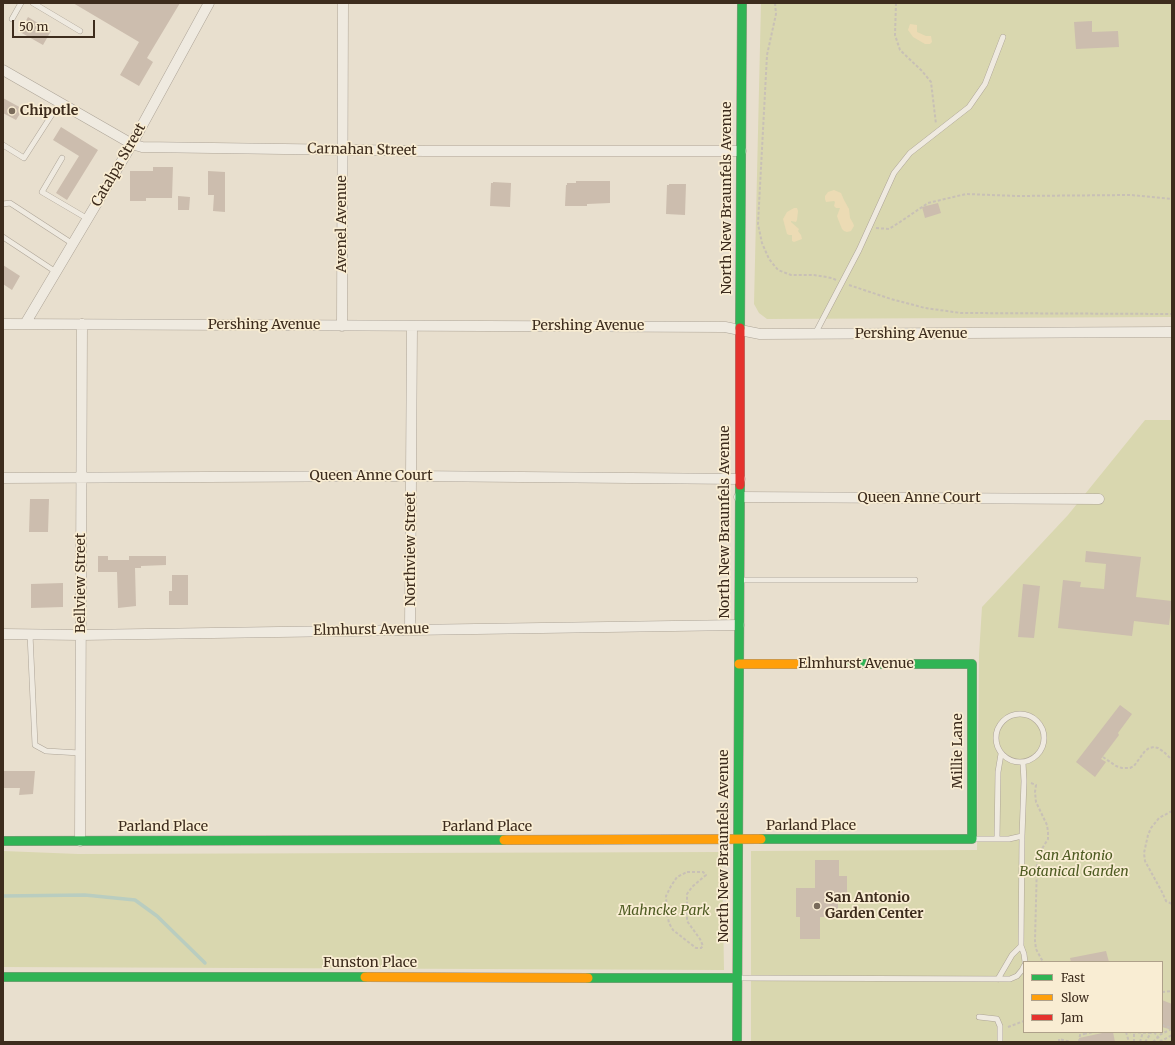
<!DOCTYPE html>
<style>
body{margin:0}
#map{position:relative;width:1175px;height:1045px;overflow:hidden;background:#e8dfce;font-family:Merriweather,serif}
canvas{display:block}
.frame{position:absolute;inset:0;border:4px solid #3d2c1d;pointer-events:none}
.legend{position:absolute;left:1023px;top:961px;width:140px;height:72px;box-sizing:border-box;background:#f9edd3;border:1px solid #aea08a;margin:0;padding:5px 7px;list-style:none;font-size:12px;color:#3d2c1d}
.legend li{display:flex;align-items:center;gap:8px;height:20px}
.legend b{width:20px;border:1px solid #aea08a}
.scale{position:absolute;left:12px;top:20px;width:83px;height:18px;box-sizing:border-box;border:2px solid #3d2c1d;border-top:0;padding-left:5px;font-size:12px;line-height:14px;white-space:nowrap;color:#3d2c1d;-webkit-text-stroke:3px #f9edd3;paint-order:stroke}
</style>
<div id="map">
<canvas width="1175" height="1045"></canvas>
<div class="frame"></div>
<ul class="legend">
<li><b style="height:5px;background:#30b455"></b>Fast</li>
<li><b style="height:5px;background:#ff9f0a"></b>Slow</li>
<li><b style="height:5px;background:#e5322d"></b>Jam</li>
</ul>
<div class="scale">50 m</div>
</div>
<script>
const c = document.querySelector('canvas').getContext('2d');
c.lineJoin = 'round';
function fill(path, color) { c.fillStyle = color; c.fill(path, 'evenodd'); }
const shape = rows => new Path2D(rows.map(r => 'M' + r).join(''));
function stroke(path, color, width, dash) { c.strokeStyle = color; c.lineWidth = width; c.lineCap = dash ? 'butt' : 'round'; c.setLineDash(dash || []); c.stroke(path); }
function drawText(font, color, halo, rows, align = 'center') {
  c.font = font + ' Merriweather,serif'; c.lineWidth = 3.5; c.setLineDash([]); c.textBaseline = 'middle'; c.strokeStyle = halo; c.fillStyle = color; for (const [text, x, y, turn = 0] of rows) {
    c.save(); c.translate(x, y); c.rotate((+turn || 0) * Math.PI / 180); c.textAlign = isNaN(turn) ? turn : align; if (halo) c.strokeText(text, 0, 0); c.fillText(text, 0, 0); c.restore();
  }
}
fill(shape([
 [761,3,1172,3,1172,317,767,319,759,313,754,304],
 [1145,420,1172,420,1172,1042,751,1042,751,851,977,850,979,655,982,607,1068,515],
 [1024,962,1162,962,1162,1032,1024,1032],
 [3,851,78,854,722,852,724,970,3,967]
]), '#d9d7af');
fill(shape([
 [910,24,917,25,917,32,926,36,931,36,932,42,930,44,925,44,913,37,908,30],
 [834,190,841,193,844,200,849,209,850,218,853,223,854,226,851,231,847,232,844,231,842,229,838,219,837,216,840,208,836,208,834,206,835,202,834,201,826,202,825,199,825,196,828,192],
 [794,208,797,208,798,211,797,220,796,222,791,221,791,222,799,229,798,231,801,235,802,239,794,242,792,241,792,235,789,235,787,234,783,219,787,212]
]), '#ecdbb4');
stroke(shape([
 [3,896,85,895,135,900,157,916,205,963]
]), '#b9cdc0', 3.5);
fill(shape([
 [73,3,180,3,147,58,153,62,139,86,120,75,139,42],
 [28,17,51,31,43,45,20,32],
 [1092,21,1092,32,1118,31,1119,47,1076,49,1074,22],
 [3,98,23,109,16,120,3,113],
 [61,127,98,150,67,200,56,193,79,156,53,140],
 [153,167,173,167,172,198,146,198,146,201,130,201,130,171,153,171],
 [208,171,225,172,225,212,213,211,214,195,208,195],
 [576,181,610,181,610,203,587,204,587,206,565,206,566,185,567,185,567,183,576,183],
 [493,182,511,183,510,207,490,206,491,183,493,183],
 [669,184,686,184,685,215,666,214,667,185,669,185],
 [178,196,190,197,189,210,178,210],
 [938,203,941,213,925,218,922,207],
 [3,265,20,276,12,290,3,284],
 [30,499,49,499,48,532,29,532],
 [1086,551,1141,557,1136,597,1172,601,1169,625,1134,621,1132,636,1058,628,1063,580,1081,582,1080,587,1104,589,1106,564,1085,562],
 [98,556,108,556,108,560,129,560,129,556,166,556,166,565,141,566,141,568,135,568,136,606,118,608,117,572,98,572],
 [172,575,188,575,188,605,169,605,169,591,172,591],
 [63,583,63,607,31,608,31,584],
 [1023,584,1040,586,1034,638,1018,637],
 [1120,705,1132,714,1118,733,1119,735,1101,759,1106,762,1095,777,1076,762],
 [3,771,35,771,33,794,19,795,20,788,3,788],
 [815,860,839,860,839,876,847,876,847,894,838,894,838,917,820,917,820,939,800,939,800,917,796,917,796,888,815,888],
 [1106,951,1109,962,1071,962,1070,958],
 [1162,1000,1172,1004,1172,1030,1162,1027],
 [1107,1032,1113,1032,1115,1042,1080,1042,1079,1038]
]), '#ccbdae');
const lane = shape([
 [33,3,80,31],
 [12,19,21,3],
 [3,145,24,158,60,102],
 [62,158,42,192,88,219],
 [3,204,10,203,73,244],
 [3,237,56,272],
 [815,334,859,250,894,173,910,153,969,107,985,84,1003,37],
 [740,580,915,580],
 [30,634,35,745,46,751,80,753],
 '996 738a24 24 0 1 1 48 0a24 24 0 1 1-48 0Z',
 [1023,763,1024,781,1022,836,1021,946,1024,954,1025,962],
 [973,839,1009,839,1022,836],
 [997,839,998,772,1001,754],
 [739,978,1010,979,1017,976,1022,970,1024,966],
 [998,979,1012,955,1021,946],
 [979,1017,997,1019,1000,1026,1000,1042]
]);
const street = shape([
 [3,70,132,144,142,147,425,151,741,151],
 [3,324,725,327,760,334,1172,332],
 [25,324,132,144,209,3],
 [342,326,343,3],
 [3,478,411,476,740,479],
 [739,497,1099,499],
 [410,629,412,326],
 [3,634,81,635,739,625],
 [80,841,82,324]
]);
const fast = shape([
 [740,328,742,3],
 [761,839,972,839,972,664,807,664],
 [3,841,504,840],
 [3,977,365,977],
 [588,978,737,978],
 [737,1042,740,485]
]);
const slow = shape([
 [739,664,807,664],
 [504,840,761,839],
 [365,977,588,978]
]);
const jam = shape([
 [740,485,740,328]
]);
stroke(lane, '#ada497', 6);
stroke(street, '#ada497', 11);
stroke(fast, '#9d9386', 10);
stroke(slow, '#9d9386', 10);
stroke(jam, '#9d9386', 10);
stroke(shape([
 [775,3,776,14,767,55,758,224,762,243,769,259,778,270,791,275,814,275,832,278,836,280],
 [896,3,895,35,900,50,922,71,931,82,936,124],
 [876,228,889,229,900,222,928,203,966,194,1017,196,1131,195,1172,199],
 [849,285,891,299,925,308,961,313,1172,314],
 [1172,673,1172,688],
 [1103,757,1116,766,1122,768,1130,768,1134,766,1145,751,1149,748,1154,747,1158,748,1164,752,1172,760],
 [1031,783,1036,785,1035,792,1036,802,1047,825,1048,832,1048,839,1040,852,1037,862,1035,941,1036,949,1043,962],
 [1172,811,1159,818,1151,828,1148,835,1144,853,1145,861,1162,892,1166,901,1172,904],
 [687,872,703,872,706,875,692,887,687,894,687,921,700,939,703,946,701,948,696,948,673,930,669,923,667,913,666,896,671,886,677,877,687,872],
 [1162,992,1172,991],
 [1162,1025,1172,1028],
 [1008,1027,1024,1021],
 [1126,1032,1129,1042],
 [1128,1032,1151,1033],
 [1154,1032,1162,1042],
 [1084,1034,1093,1032],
 [1059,1042,1059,1039,1071,1042],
 [1079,1042,1080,1035,1084,1034,1084,1032],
 [1134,1042,1134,1032],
 [1140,1042,1143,1032],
 [1145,1042,1151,1033],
 [1153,1042,1161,1034,1172,1029],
 [1160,1042,1172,1035],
 [1170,1042,1172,1041]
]), '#c8c0b6', 2, [3, 2]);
stroke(lane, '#efeae0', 5);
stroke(street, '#efeae0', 10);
stroke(fast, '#30b455', 9);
stroke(slow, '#ff9f0a', 9);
stroke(jam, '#e5322d', 9);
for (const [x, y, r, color] of [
 [12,111,4,"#796b5b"],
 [817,906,4,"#796b5b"]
]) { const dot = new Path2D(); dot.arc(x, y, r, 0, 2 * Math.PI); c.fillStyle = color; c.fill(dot); stroke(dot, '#f9edd3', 1.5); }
drawText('bold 14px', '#3d2c1d', '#f9edd3', [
 ["Chipotle",20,111],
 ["San Antonio",825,898],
 ["Garden Center",825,914]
], 'left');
drawText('14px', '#3d2c1d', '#f9edd3', [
 ["Carnahan Street",362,150,1],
 ["Catalpa Street",119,165,-60],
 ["North New Braunfels Avenue",727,198,-90],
 ["Avenel Avenue",342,224,-90],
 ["Pershing Avenue",264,325],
 ["Pershing Avenue",588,326],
 ["Pershing Avenue",911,334],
 ["Queen Anne Court",371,476],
 ["Queen Anne Court",919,498],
 ["North New Braunfels Avenue",725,522,-90],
 ["Northview Street",411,549,-90],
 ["Bellview Street",81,583,-90],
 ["Elmhurst Avenue",371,630,-1],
 ["Elmhurst Avenue",856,664],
 ["Millie Lane",958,751,-90],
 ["Parland Place",811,826],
 ["Parland Place",163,827],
 ["Parland Place",487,827],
 ["North New Braunfels Avenue",724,846,-90],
 ["Funston Place",370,963]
]);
drawText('italic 14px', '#4e5b22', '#f9edd3', [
 ["San Antonio",1074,856],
 ["Botanical Garden",1074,872],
 ["Mahncke Park",664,911]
]);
</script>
